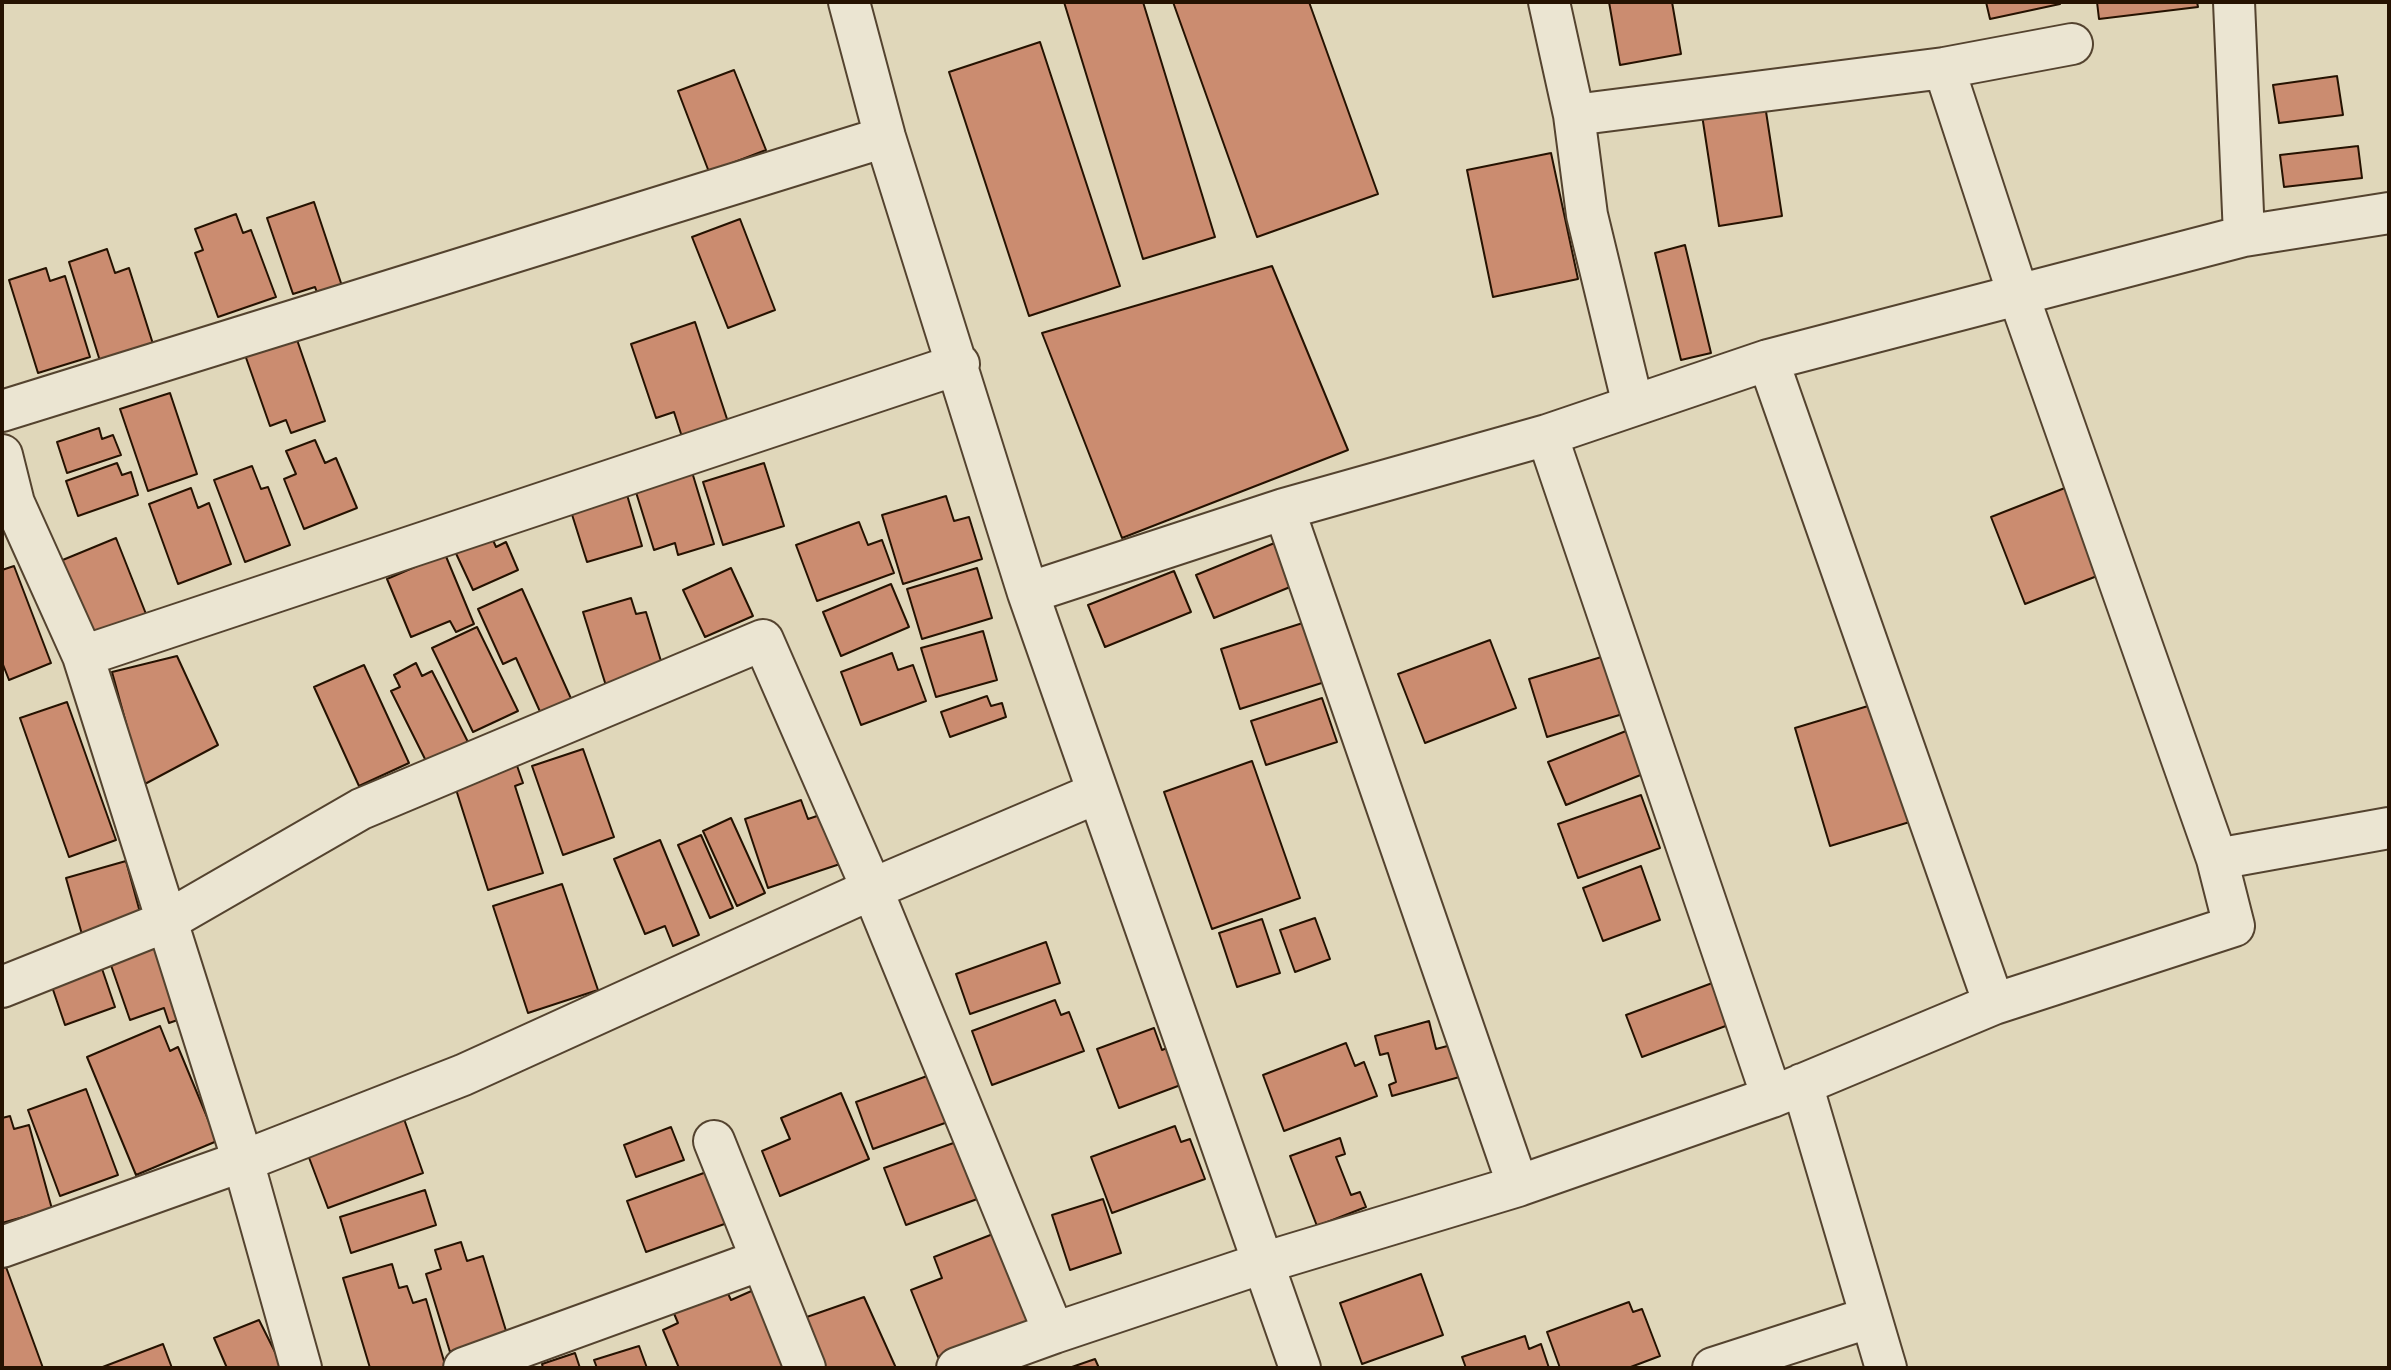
<!DOCTYPE html>
<style>
body{margin:0}
#map{position:relative;width:2391px;height:1370px;overflow:hidden;background:#e0d7ba;font-family:"IM FELL Double Pica",serif}
canvas{display:block}
.frame{position:absolute;inset:0;border:4px solid #251201;pointer-events:none}
</style>
<div id="map">
<canvas width="2391" height="1370"></canvas>
<div class="frame"></div>
</div>
<script>
const c = document.querySelector('canvas').getContext('2d');
c.lineJoin = 'round';
function fill(path, color) { c.fillStyle = color; c.fill(path, 'evenodd'); }
const shape = rows => new Path2D(rows.map(r => 'M' + r).join(''));
function stroke(path, color, width, dash) { c.strokeStyle = color; c.lineWidth = width; c.lineCap = dash ? 'butt' : 'round'; c.setLineDash(dash || []); c.stroke(path); }
const building = shape([
 [1064,2,1143,2,1215,237,1143,259,1064,2],
 [1173,2,1309,2,1378,194,1257,237,1173,2],
 [1609,2,1672,2,1681,54,1620,65,1609,2],
 [1986,2,2059,2,2060,4,1990,19,1986,2],
 [2097,2,2197,2,2198,7,2099,19,2097,2],
 [1040,42,1120,286,1029,316,949,72,1040,42],
 [734,70,766,150,709,172,678,91,734,70],
 [2337,76,2343,115,2279,123,2273,85,2337,76],
 [1765,105,1782,216,1719,226,1702,115,1765,105],
 [2358,146,2362,178,2284,187,2280,155,2358,146],
 [1551,153,1578,279,1493,297,1467,170,1551,153],
 [314,202,346,298,322,306,315,287,293,294,267,218,314,202],
 [236,214,243,233,251,230,276,297,218,317,195,253,203,250,195,229,236,214],
 [740,219,775,310,728,328,692,237,740,219],
 [1685,245,1711,353,1681,360,1655,253,1685,245],
 [107,249,115,273,129,268,153,344,100,361,69,262,107,249],
 [1272,266,1348,450,1122,538,1042,333,1272,266],
 [46,268,50,281,65,276,90,357,38,373,9,280,46,268],
 [695,322,729,425,683,440,674,412,656,418,631,344,695,322],
 [295,334,325,421,291,433,286,420,270,426,244,352,295,334],
 [170,393,197,474,148,491,120,409,170,393],
 [99,428,102,439,113,435,121,455,67,473,57,442,99,428],
 [315,440,325,463,336,458,357,508,304,529,284,479,296,474,286,451,315,440],
 [117,463,122,475,131,472,138,495,78,516,66,481,117,463],
 [764,463,784,526,723,545,703,482,764,463],
 [252,466,261,489,268,487,290,545,245,562,214,480,252,466],
 [692,472,714,544,678,555,675,543,654,550,635,489,692,472],
 [2075,484,2110,571,2025,604,1991,517,2075,484],
 [191,488,198,508,209,503,231,564,178,584,149,504,191,488],
 [625,488,642,546,587,562,569,505,625,488],
 [946,496,954,521,969,517,982,559,903,584,882,515,946,496],
 [859,522,868,545,882,540,894,573,817,601,796,545,859,522],
 [489,531,496,547,506,542,518,570,473,590,453,547,489,531],
 [116,538,146,614,87,639,53,564,116,538],
 [1277,542,1295,585,1214,618,1196,575,1277,542],
 [445,554,474,624,456,632,450,621,411,637,387,579,445,554],
 [14,566,51,663,9,680,2,662,2,570,14,566],
 [731,568,753,616,705,637,683,590,731,568],
 [977,568,992,618,922,639,907,589,977,568],
 [1174,571,1191,612,1105,647,1088,605,1174,571],
 [891,584,909,627,841,656,823,612,891,584],
 [522,589,573,703,542,716,516,658,503,664,478,609,522,589],
 [631,598,636,614,646,612,664,671,607,689,583,612,631,598],
 [1309,621,1328,681,1240,709,1221,649,1309,621],
 [477,627,518,711,473,732,432,648,477,627],
 [983,631,997,680,936,697,921,648,983,631],
 [1490,640,1516,708,1425,743,1398,674,1490,640],
 [892,653,898,670,913,665,926,701,861,725,841,672,892,653],
 [1608,655,1626,713,1547,737,1529,679,1608,655],
 [177,656,218,745,143,785,112,672,177,656],
 [416,663,422,676,432,671,469,744,428,765,391,691,400,687,394,675,416,663],
 [364,665,409,763,359,786,314,687,364,665],
 [987,696,991,706,1002,703,1006,717,950,737,941,712,987,696],
 [1322,698,1337,742,1266,765,1251,721,1322,698],
 [67,702,116,840,69,857,20,718,67,702],
 [1878,703,1913,821,1830,846,1795,728,1878,703],
 [1626,731,1643,774,1566,805,1548,762,1626,731],
 [583,749,614,837,563,855,532,766,583,749],
 [515,760,523,783,515,786,543,873,488,890,453,780,515,760],
 [1252,761,1300,898,1212,929,1164,792,1252,761],
 [1641,795,1660,848,1578,878,1558,824,1641,795],
 [801,800,808,819,823,814,840,864,768,888,745,819,801,800],
 [731,818,765,893,737,906,703,831,731,818],
 [701,835,733,908,710,918,678,845,701,835],
 [660,840,699,935,673,946,665,926,645,934,614,859,660,840],
 [126,861,144,927,85,945,66,878,126,861],
 [1641,866,1660,920,1603,941,1583,888,1641,866],
 [562,884,598,990,528,1013,493,906,562,884],
 [1315,918,1330,959,1295,972,1280,930,1315,918],
 [1262,919,1280,973,1237,987,1219,933,1262,919],
 [158,930,189,1016,169,1023,164,1008,130,1020,105,948,158,930],
 [1046,942,1060,983,970,1014,956,974,1046,942],
 [97,954,115,1007,65,1025,47,972,97,954],
 [1715,982,1731,1024,1642,1057,1626,1015,1715,982],
 [1055,1000,1061,1015,1069,1012,1084,1051,992,1085,972,1031,1055,1000],
 [1429,1021,1436,1049,1455,1044,1463,1076,1392,1096,1389,1085,1396,1082,1388,1053,1380,1055,1375,1036,1429,1021],
 [160,1026,170,1051,178,1047,217,1141,136,1175,87,1057,160,1026],
 [1154,1028,1162,1050,1172,1046,1186,1083,1119,1108,1097,1049,1154,1028],
 [1346,1043,1355,1066,1364,1062,1377,1096,1284,1131,1263,1075,1346,1043],
 [938,1072,956,1119,873,1149,856,1102,938,1072],
 [86,1089,118,1175,60,1196,28,1110,86,1089],
 [841,1093,869,1159,780,1196,762,1151,790,1139,781,1118,841,1093],
 [10,1116,14,1129,29,1125,52,1209,2,1223,2,1118,10,1116],
 [404,1119,423,1173,328,1208,308,1155,404,1119],
 [1175,1126,1181,1142,1190,1139,1205,1179,1112,1213,1091,1157,1175,1126],
 [671,1127,684,1160,636,1177,624,1145,671,1127],
 [1340,1138,1345,1154,1336,1157,1351,1195,1360,1192,1366,1207,1317,1226,1290,1156,1340,1138],
 [959,1141,980,1198,906,1225,884,1168,959,1141],
 [712,1170,730,1222,646,1252,627,1201,712,1170],
 [425,1190,436,1225,351,1253,340,1217,425,1190],
 [1103,1199,1121,1253,1070,1270,1052,1215,1103,1199],
 [993,1234,1028,1321,938,1357,911,1290,942,1278,934,1257,993,1234],
 [461,1242,467,1261,483,1256,507,1334,450,1352,426,1274,441,1269,435,1250,461,1242],
 [392,1264,399,1288,407,1286,413,1303,426,1299,446,1368,370,1368,343,1278,392,1264],
 [6,1267,43,1368,2,1368,2,1268,6,1267],
 [1421,1274,1443,1335,1362,1364,1340,1303,1421,1274],
 [722,1281,731,1300,756,1289,790,1368,679,1368,663,1330,678,1323,670,1304,722,1281],
 [864,1297,896,1368,822,1368,801,1319,864,1297],
 [1629,1302,1633,1312,1642,1309,1660,1356,1628,1368,1560,1368,1547,1332,1629,1302],
 [259,1320,283,1368,227,1368,214,1338,259,1320],
 [1525,1336,1529,1349,1541,1344,1549,1368,1466,1368,1462,1357,1525,1336],
 [163,1344,172,1368,100,1368,163,1344],
 [639,1346,647,1368,597,1368,594,1360,639,1346],
 [575,1353,580,1368,543,1368,542,1364,575,1353],
 [1095,1359,1099,1368,1069,1368,1095,1359]
]);
fill(building, '#cb8c70');
stroke(building, '#251201', 2);
const minor = shape([
 [849,2,885,137,1028,593],
 [1549,2,1574,115,1587,215,1633,405],
 [2234,2,2244,236],
 [1574,115,1944,68,2072,44],
 [1768,360,1994,1004],
 [2,411,885,137],
 [1547,435,1772,1097],
 [2,455,14,503,83,656,243,1161,301,1368],
 [1284,509,1518,1186,1772,1097,1994,1004,2234,926,2217,859,2018,294,1944,68],
 [83,656,959,364],
 [2217,859,2389,828],
 [2,987,165,922,361,809,763,640,872,889,1054,1333,957,1368],
 [1802,1084,1886,1368],
 [714,1141,805,1368],
 [2,1247,243,1161,463,1075,872,889,1097,793],
 [1054,1333,1263,1263,1518,1186],
 [464,1368,761,1260],
 [1300,1368,1028,593,1284,509,1547,435,1768,360,2244,236,2389,213],
 [1713,1368,1871,1317]
]);
stroke(minor, '#54432f', 44);
stroke(minor, '#ebe5d2', 40);
</script>
